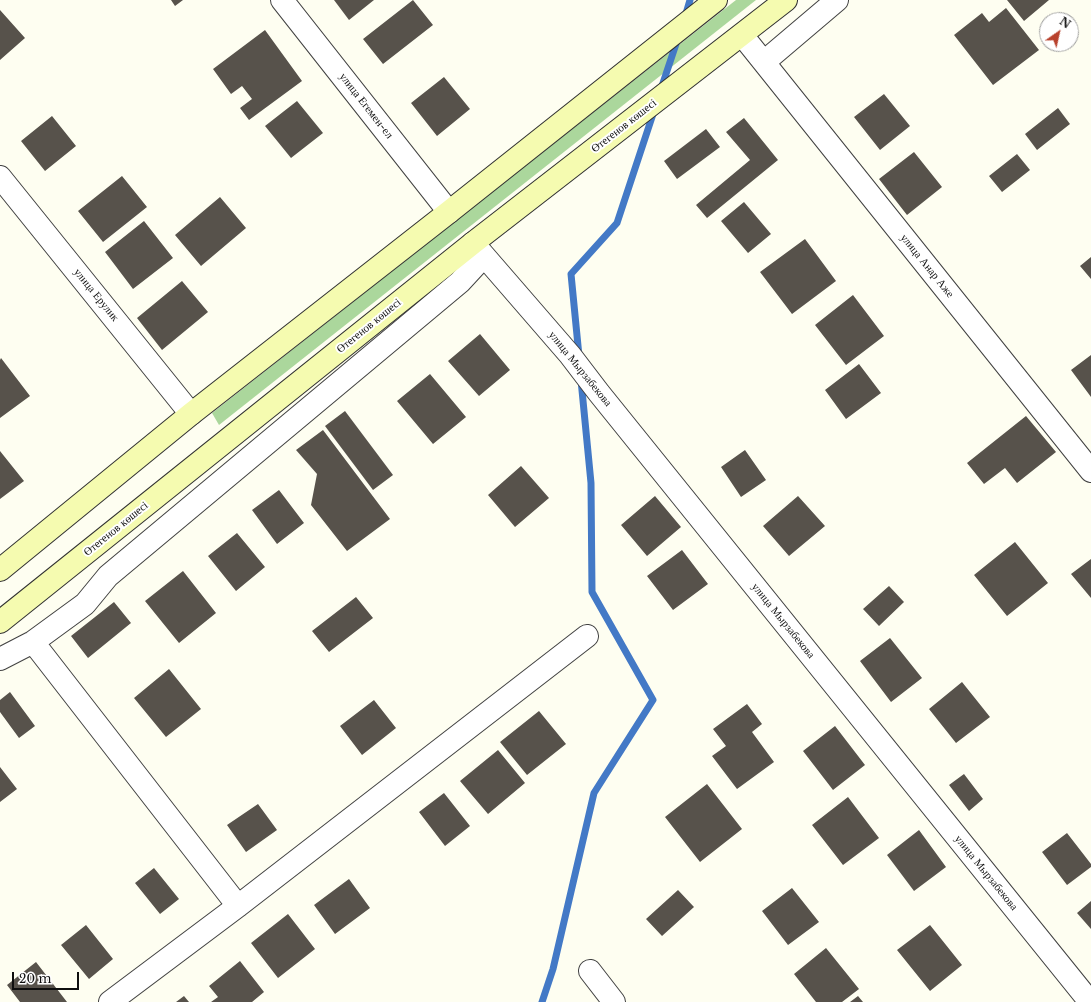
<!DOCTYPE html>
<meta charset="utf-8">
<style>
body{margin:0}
#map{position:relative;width:1091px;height:1002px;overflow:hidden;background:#fefef1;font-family:"Libre Baskerville",serif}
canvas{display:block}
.north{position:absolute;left:1039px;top:12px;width:40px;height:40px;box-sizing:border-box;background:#fff;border:1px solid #9f9f9f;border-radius:50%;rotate:34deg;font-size:11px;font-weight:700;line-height:16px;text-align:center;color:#0f0f0f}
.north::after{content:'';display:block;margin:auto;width:14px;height:18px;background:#b8412d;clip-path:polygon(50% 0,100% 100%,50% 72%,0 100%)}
.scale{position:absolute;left:12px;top:972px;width:67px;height:18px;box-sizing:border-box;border:2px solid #0f0f0f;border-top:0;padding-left:5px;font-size:12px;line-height:14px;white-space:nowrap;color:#0f0f0f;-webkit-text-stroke:3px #fff;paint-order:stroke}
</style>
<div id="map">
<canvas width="1091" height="1002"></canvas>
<div class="north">N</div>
<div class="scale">20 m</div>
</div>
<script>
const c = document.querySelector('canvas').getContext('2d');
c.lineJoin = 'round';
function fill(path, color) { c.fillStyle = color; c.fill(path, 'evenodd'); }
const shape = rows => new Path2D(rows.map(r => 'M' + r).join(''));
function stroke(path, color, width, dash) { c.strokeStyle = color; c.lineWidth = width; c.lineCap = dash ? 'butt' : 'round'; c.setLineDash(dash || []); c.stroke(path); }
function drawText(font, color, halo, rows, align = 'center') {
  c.font = font + ' "Libre Baskerville",serif'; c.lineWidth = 4; c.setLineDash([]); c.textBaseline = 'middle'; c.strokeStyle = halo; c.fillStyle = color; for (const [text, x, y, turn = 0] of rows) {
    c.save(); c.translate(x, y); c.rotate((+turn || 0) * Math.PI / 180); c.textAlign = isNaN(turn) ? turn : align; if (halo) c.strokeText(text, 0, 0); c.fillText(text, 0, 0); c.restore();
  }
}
fill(shape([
 [736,0,756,0,219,425,212,413]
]), '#abd79c');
stroke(shape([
 [685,17,690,0],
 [661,89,678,38],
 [579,356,571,274,617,223,654,111],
 [542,1002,553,969,594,793,653,700,592,592,591,483,581,380]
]), '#4379c6', 7);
fill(shape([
 [171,0,183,0,175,6],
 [334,0,374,0,349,20],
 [413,0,433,25,383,64,363,39],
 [1007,0,1049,0,1024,21],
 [1006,8,1039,50,993,85,954,35,982,13,989,22],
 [0,10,25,38,0,60],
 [265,30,302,81,249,120,240,108,252,99,242,86,231,94,213,69],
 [444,77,470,109,437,136,411,103],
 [884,94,910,126,880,150,854,117],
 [297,101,323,133,291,158,265,126],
 [1058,108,1070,124,1037,150,1025,134],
 [52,116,76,146,45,171,21,141],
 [744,118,778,160,707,218,696,205,750,160,726,132],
 [706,129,720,147,677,179,664,161],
 [914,152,942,187,907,215,879,179],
 [1017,154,1030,170,1002,192,989,176],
 [122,176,147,207,103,242,78,211],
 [220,197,246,228,201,266,175,235],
 [744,202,771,234,748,253,721,221],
 [144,221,173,258,133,289,105,252],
 [805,239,836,281,792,314,760,272],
 [1091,257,1091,279,1080,266],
 [182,281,208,312,162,350,137,318],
 [853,295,884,336,846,365,815,325],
 [480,334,510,370,479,396,448,361],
 [1091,355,1091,397,1071,370],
 [1,358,30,396,0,418,0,360],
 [859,364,881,393,846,419,825,390],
 [430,374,466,417,433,444,397,401],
 [345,411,393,475,373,490,325,426],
 [1026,416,1056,452,1017,483,1005,468,984,484,967,463],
 [323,430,390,519,347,551,311,505,317,474,296,450],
 [745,450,766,480,741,497,721,467],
 [0,451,24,481,0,499],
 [521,466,549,498,515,527,488,495],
 [279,490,304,523,277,544,252,510],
 [655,496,681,527,647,556,621,525],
 [798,496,825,526,789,556,763,526],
 [237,533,265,567,236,591,208,556],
 [1015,542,1048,583,1007,616,974,575],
 [682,550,708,584,673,610,647,576],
 [1091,559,1091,598,1071,574],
 [183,571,216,613,179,643,145,601],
 [889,586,904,602,879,626,863,609],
 [356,597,373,618,329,652,312,631],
 [114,602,131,623,88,658,71,636],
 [890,638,922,678,891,702,860,661],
 [169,669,201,709,166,737,134,698],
 [962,682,990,717,956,743,929,709],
 [10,692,35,726,19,738,0,712,0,700],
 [374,700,396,728,362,755,340,726],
 [747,704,762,724,752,732,774,762,737,789,712,756,726,746,713,729],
 [539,711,566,744,527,775,500,742],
 [835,726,865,765,833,790,803,751],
 [498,750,525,783,488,814,460,781],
 [0,767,17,789,0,802],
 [964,774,983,799,969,811,949,785],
 [707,784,742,829,700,862,665,817],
 [444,793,470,826,445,846,419,812],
 [848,797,879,838,843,865,812,825],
 [258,804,277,830,246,852,227,825],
 [919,830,946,867,914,891,887,855],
 [1067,833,1091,864,1091,867,1067,885,1042,852],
 [154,868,179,899,160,914,135,883],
 [349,879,370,908,335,934,314,905],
 [792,888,819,922,788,945,762,911],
 [678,890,694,907,662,936,646,919],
 [1091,901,1091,929,1077,913],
 [288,914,315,949,278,978,251,943],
 [86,925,113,959,89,979,61,945],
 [930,925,962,965,930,991,897,950],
 [826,948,859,989,842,1002,816,1002,794,974],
 [240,961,264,992,252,1002,211,1002,218,997,209,986],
 [36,962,67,1002,20,1002,7,985],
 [184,996,189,1002,176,1002],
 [858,996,863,1002,850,1002]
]), '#57524b');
const minor = shape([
 [282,0,449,212],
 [742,35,1091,471],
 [764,62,837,0],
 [0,177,191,414],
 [473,243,570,355,599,393,1090,1002],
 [33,642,238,906],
 [0,659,33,642,85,604,108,576,460,282,484,256],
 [590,971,614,1002],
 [110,1002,238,906,587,636]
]);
const secondary = shape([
 [0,570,191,414,449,212,716,0],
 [0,622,473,243,786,0]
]);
stroke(minor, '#424242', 24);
stroke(secondary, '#313131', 24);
stroke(minor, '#fff', 22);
stroke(secondary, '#f5fbb0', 22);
drawText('11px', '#0f0f0f', '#fff', [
 ["улица Егемен-ел",366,106,52],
 ["Өтегенов көшесі",624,126,-38],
 ["улица Анар Аже",927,266,51],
 ["улица Ерулик",96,295,51],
 ["Өтегенов көшесі",369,326,-39],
 ["улица Мырзабекова",580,369,51],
 ["Өтегенов көшесі",116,529,-39],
 ["улица Мырзабекова",783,621,51],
 ["улица Мырзабекова",986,873,51]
]);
</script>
